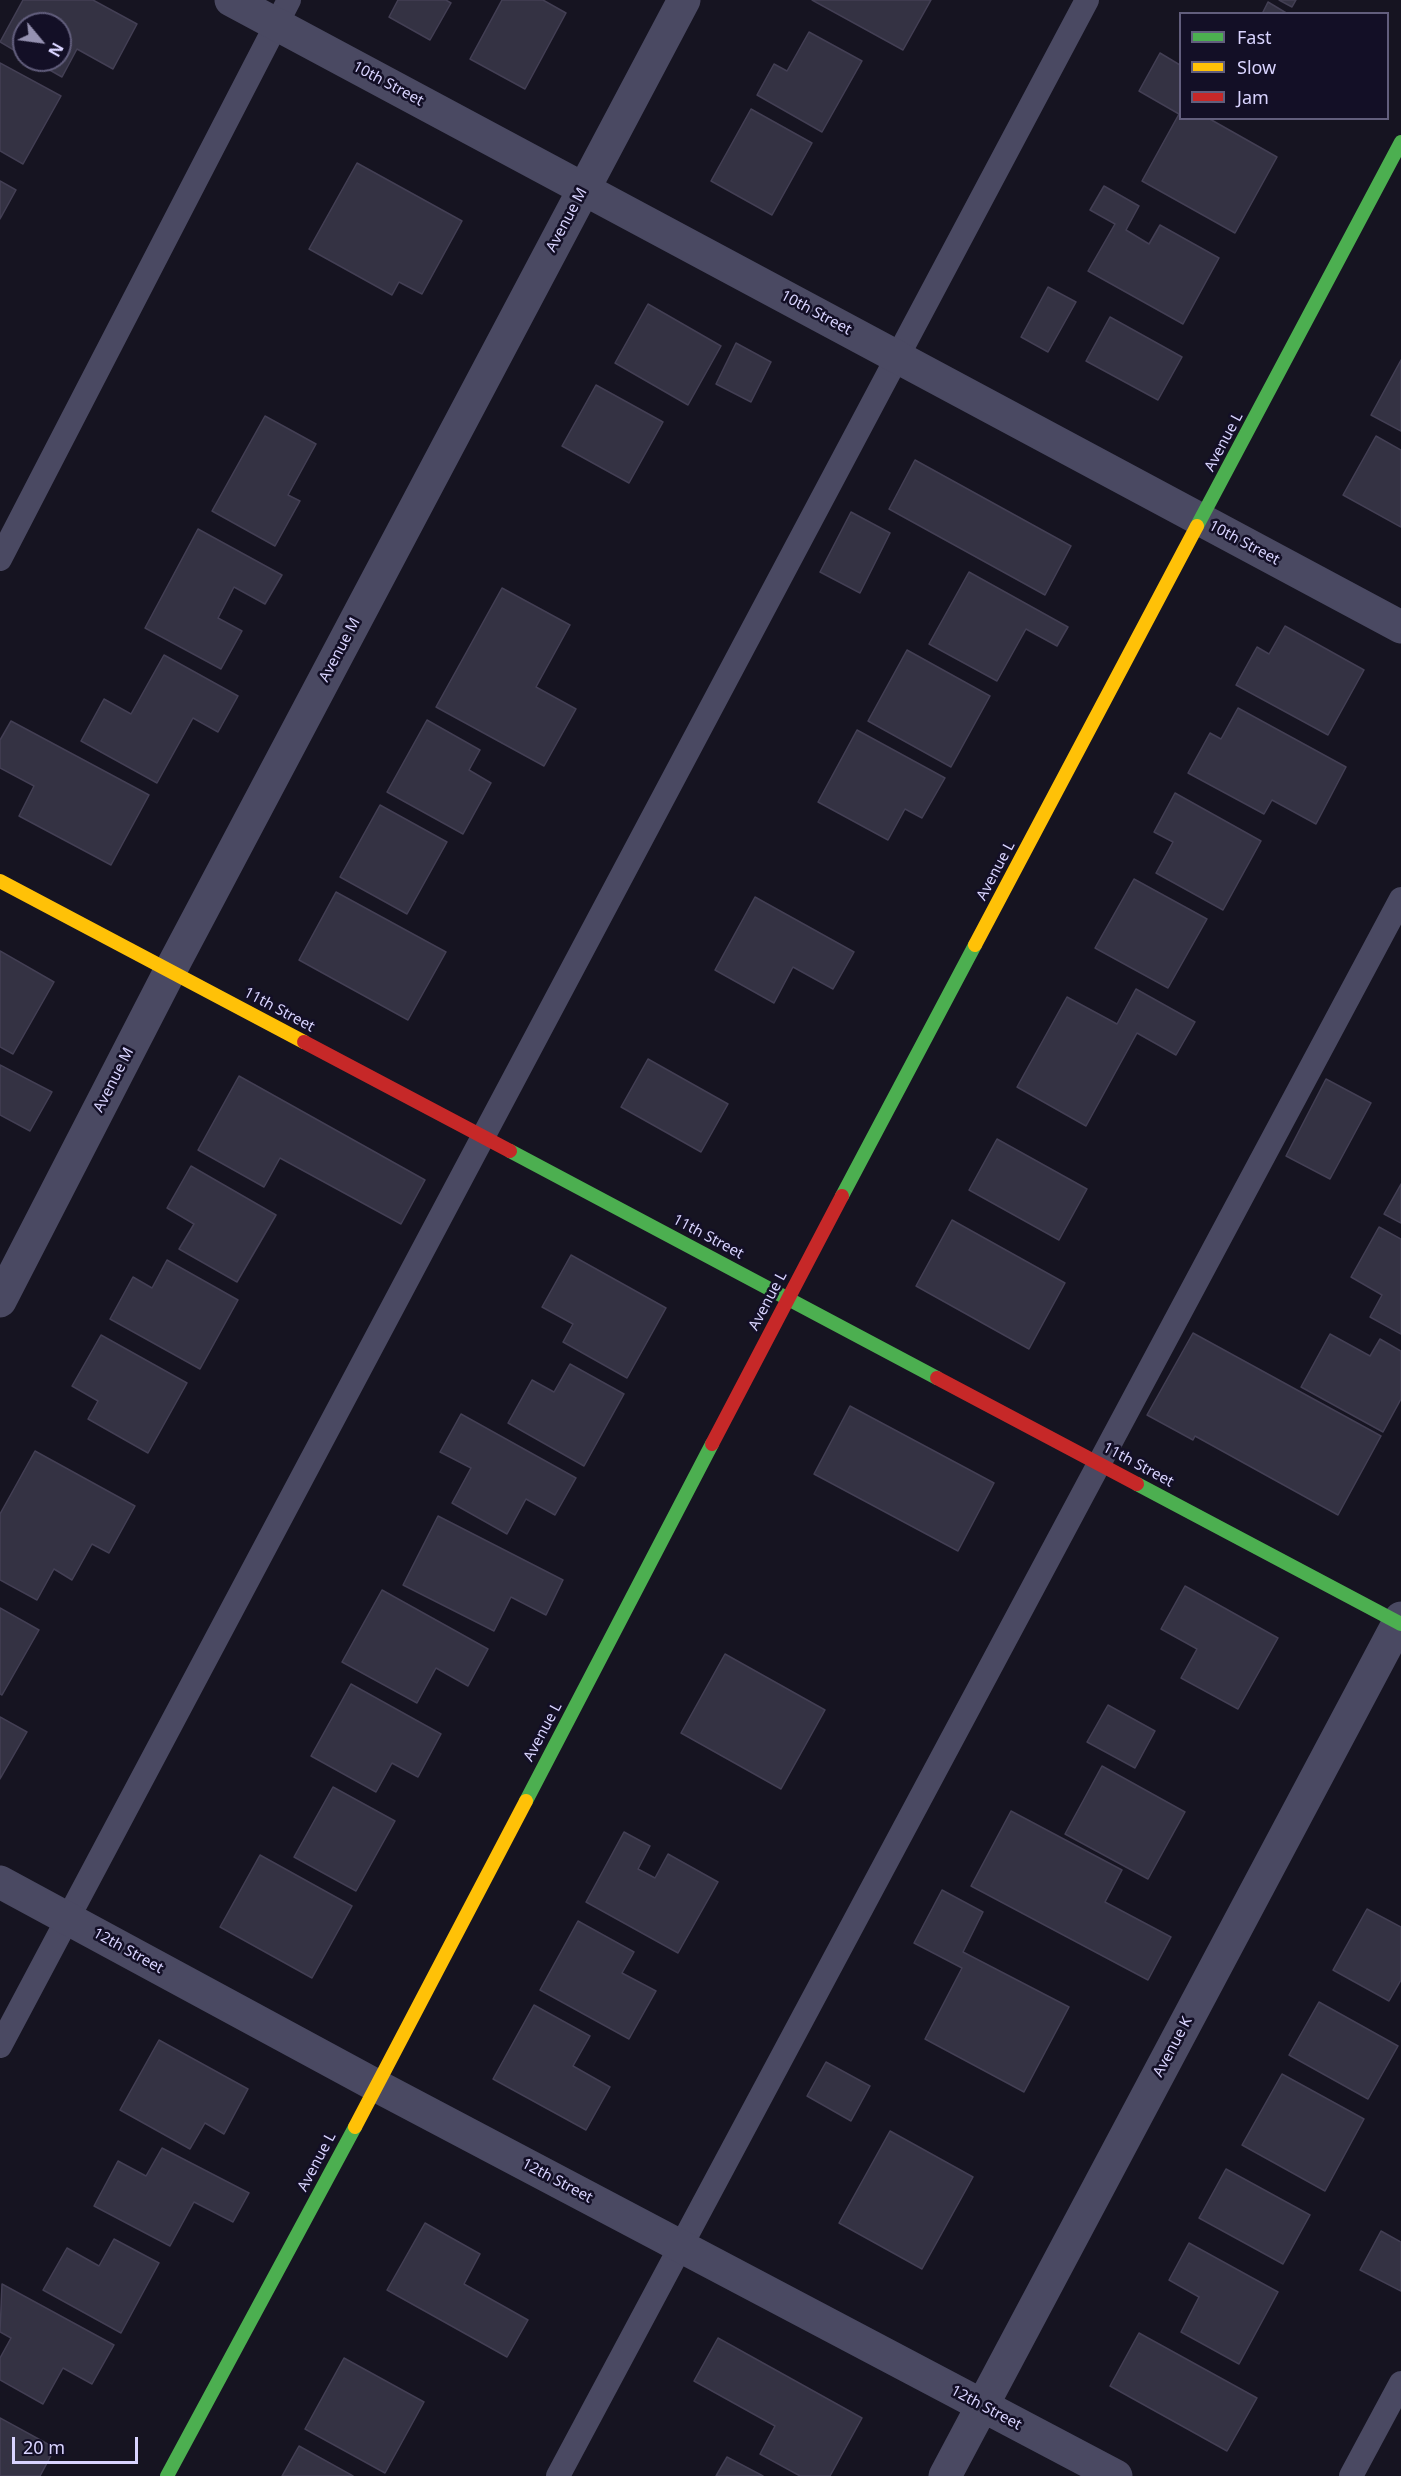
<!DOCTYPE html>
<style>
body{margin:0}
#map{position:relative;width:1401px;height:2476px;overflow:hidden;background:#161421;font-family:"Noto Sans",sans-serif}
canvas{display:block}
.legend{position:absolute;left:1179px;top:12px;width:210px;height:108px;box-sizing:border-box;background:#130f26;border:2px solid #625e7d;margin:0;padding:8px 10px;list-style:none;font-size:18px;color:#d9d4ff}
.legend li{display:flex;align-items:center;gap:12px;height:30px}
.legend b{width:30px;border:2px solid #625e7d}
.north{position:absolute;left:12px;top:12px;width:60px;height:60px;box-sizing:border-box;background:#130f26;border:2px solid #625e7d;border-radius:50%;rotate:119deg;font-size:16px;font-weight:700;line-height:24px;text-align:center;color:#d9d4ff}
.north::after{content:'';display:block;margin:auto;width:21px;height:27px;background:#9591b1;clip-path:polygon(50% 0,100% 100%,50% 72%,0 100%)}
.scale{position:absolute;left:12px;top:2437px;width:126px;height:27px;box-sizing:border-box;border:3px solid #d9d4ff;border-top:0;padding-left:8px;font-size:18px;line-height:21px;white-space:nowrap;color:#d9d4ff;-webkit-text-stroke:4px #130f26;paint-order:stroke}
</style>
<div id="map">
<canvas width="1401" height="2476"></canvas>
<ul class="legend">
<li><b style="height:8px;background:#4caf50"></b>Fast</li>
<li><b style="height:8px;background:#ffc107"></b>Slow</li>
<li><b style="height:8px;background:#c62828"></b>Jam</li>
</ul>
<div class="north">N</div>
<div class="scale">20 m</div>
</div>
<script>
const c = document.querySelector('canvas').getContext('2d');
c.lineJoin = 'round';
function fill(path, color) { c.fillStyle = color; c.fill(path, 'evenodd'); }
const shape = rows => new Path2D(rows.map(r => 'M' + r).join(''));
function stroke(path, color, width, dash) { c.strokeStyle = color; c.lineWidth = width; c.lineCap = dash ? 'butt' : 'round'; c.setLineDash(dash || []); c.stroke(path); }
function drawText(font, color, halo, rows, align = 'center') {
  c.font = font + ' "Noto Sans",sans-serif'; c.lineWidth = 5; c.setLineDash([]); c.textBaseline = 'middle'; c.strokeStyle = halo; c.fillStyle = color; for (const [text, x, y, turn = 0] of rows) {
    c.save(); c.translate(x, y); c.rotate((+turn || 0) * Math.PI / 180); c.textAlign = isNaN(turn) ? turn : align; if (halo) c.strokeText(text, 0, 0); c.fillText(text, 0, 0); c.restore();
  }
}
const building = shape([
 [23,0,93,0,137,24,113,69,77,49,62,77,32,60,60,60,60,24,24,24,24,56,0,42,23,0],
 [398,0,446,0,451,3,430,40,389,17,398,0],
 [502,0,543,0,566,13,525,89,470,59,502,0],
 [812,0,931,0,903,50,812,0],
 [1279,0,1296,0,1292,7,1279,0],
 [1268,2,1288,14,1262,14,1268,2],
 [809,32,862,61,822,132,757,95,774,64,787,71,809,32],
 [1160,53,1180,65,1180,118,1208,118,1277,157,1235,233,1142,181,1179,114,1139,91,1160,53],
 [0,63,61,96,23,164,0,151,0,63],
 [751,109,812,143,772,215,711,181,751,109],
 [357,163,462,221,422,294,399,282,392,295,309,249,357,163],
 [0,181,16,190,0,219,0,181],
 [1104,186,1139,206,1126,230,1149,244,1160,225,1219,258,1183,324,1088,271,1115,224,1090,210,1104,186],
 [1048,287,1076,302,1048,352,1021,337,1048,287],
 [648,304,721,346,688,405,615,363,648,304],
 [1110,317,1182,357,1158,400,1086,361,1110,317],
 [736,343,771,362,751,402,716,384,736,343],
 [1401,360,1401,431,1371,415,1401,360],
 [596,385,663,422,629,483,562,446,596,385],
 [265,416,316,444,288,495,300,501,275,546,212,511,265,416],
 [1376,436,1401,450,1401,527,1343,495,1376,436],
 [915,460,1071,546,1045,595,889,509,915,460],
 [851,512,890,533,860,593,820,572,851,512],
 [198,529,282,575,265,604,234,587,218,618,242,631,221,669,145,628,198,529],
 [969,572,1068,627,1057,646,1026,629,997,681,929,644,969,572],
 [502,588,570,625,536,687,576,709,544,766,436,707,502,588],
 [1285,626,1364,670,1328,735,1236,685,1257,647,1269,654,1285,626],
 [907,650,990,696,951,767,868,721,907,650],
 [164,655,238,696,218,732,193,718,157,783,81,741,104,699,131,714,164,655],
 [1238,708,1346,767,1316,824,1272,800,1264,814,1188,773,1210,733,1221,739,1238,708],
 [427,720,480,750,469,770,491,783,463,834,387,792,427,720],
 [11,721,149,795,111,865,19,816,34,786,0,768,0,740,11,721],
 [857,730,945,778,922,818,905,809,888,840,818,802,857,730],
 [1175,793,1261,841,1223,910,1156,873,1173,842,1154,832,1175,793],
 [380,805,447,842,407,914,340,877,380,805],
 [1134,879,1207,919,1168,988,1095,948,1134,879],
 [336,892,446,952,408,1020,299,960,336,892],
 [755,897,854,952,833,989,793,967,774,1003,715,970,755,897],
 [0,951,54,982,13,1054,0,1047,0,951],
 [1136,989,1195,1022,1176,1055,1137,1033,1086,1126,1017,1087,1067,997,1117,1024,1136,989],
 [648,1059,728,1104,701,1152,621,1107,648,1059],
 [0,1065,52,1092,30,1131,0,1115,0,1065],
 [239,1076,425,1180,401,1224,280,1158,264,1187,198,1150,239,1076],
 [1326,1079,1371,1103,1330,1179,1286,1156,1326,1079],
 [997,1139,1087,1189,1059,1240,969,1190,997,1139],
 [191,1166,276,1215,237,1282,179,1249,194,1224,167,1208,191,1166],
 [1401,1184,1401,1223,1384,1214,1401,1184],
 [952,1220,1065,1283,1029,1349,916,1286,952,1220],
 [1379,1227,1401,1239,1401,1334,1370,1317,1382,1295,1351,1277,1379,1227],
 [571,1255,666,1308,627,1378,563,1342,573,1324,542,1307,571,1255],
 [167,1260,238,1300,200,1369,110,1319,133,1277,152,1288,167,1260],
 [1193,1333,1381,1436,1338,1515,1195,1436,1193,1440,1147,1415,1193,1333],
 [1330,1334,1370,1356,1380,1339,1401,1351,1401,1399,1383,1432,1301,1387,1330,1334],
 [101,1335,187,1383,148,1453,88,1419,98,1401,72,1386,101,1335],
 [570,1364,624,1394,584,1466,508,1423,532,1380,554,1392,570,1364],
 [850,1406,994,1483,958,1551,814,1474,850,1406],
 [461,1414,576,1478,555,1515,526,1499,507,1534,452,1503,471,1468,440,1452,461,1414],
 [35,1451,135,1506,109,1553,92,1544,72,1580,54,1569,37,1600,0,1580,0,1514,35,1451],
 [438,1516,563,1580,546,1615,511,1597,494,1631,403,1585,438,1516],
 [1185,1586,1278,1638,1238,1709,1181,1678,1197,1649,1161,1629,1185,1586],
 [382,1590,488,1649,468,1686,436,1668,417,1703,342,1662,382,1590],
 [0,1608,39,1630,2,1695,0,1694,0,1608],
 [725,1654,825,1710,781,1789,681,1733,725,1654],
 [351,1684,441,1734,418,1777,392,1763,376,1792,311,1756,351,1684],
 [1108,1705,1155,1731,1135,1768,1087,1742,1108,1705],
 [0,1717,27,1732,0,1779,0,1717],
 [1102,1766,1185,1812,1148,1879,1065,1834,1102,1766],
 [333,1787,395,1821,356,1891,294,1857,333,1787],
 [1011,1811,1122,1870,1105,1902,1171,1937,1148,1980,971,1886,1011,1811],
 [624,1832,650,1846,638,1869,655,1878,668,1854,718,1882,678,1953,586,1902,624,1832],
 [260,1855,352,1906,312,1978,220,1927,260,1855],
 [942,1890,983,1912,963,1952,1069,2007,1024,2092,925,2039,962,1968,914,1943,942,1890],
 [1367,1909,1401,1927,1401,1980,1389,2001,1333,1970,1367,1909],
 [578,1921,634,1952,622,1973,656,1991,629,2039,540,1990,578,1921],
 [1319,2002,1398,2046,1368,2099,1289,2055,1319,2002],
 [534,2005,590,2036,573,2066,610,2087,586,2130,493,2079,534,2005],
 [159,2040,248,2089,224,2134,205,2123,190,2149,120,2110,159,2040],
 [826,2062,870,2086,851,2121,807,2096,826,2062],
 [1282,2074,1364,2119,1325,2191,1242,2145,1282,2074],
 [890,2131,973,2177,922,2269,839,2223,890,2131],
 [162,2148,249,2193,233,2222,194,2202,170,2246,94,2206,118,2161,146,2176,162,2148],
 [1226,2169,1310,2215,1283,2264,1199,2218,1226,2169],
 [425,2223,480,2254,464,2284,528,2320,507,2357,387,2290,425,2223],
 [1381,2231,1401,2242,1401,2291,1360,2270,1381,2231],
 [114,2239,159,2263,121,2333,43,2290,67,2248,99,2266,114,2239],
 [1189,2243,1278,2292,1239,2364,1181,2332,1199,2297,1169,2280,1189,2243],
 [2,2284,114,2345,92,2384,63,2368,43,2404,0,2380,0,2358,11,2338,0,2332,2,2284],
 [1139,2333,1257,2398,1227,2451,1110,2386,1139,2333],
 [718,2338,862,2418,830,2476,800,2476,760,2454,775,2426,694,2381,718,2338],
 [344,2358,424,2402,385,2473,305,2429,344,2358],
 [0,2418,55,2448,40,2476,0,2476,0,2418],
 [299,2446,353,2476,282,2476,299,2446],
 [727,2457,763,2476,716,2476,727,2457]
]);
fill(building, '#343243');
stroke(building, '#433f54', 1.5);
stroke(shape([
 [0,559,289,0],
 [0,2046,1087,0],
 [558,2476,1401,899],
 [1351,2476,1401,2383]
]), '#4a4962', 24);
stroke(shape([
 [231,0,1401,627],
 [0,1301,170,971,684,0],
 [0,1882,377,2086,1116,2476],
 [945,2476,1401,1618]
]), '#4a4962', 33);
stroke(shape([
 [1197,526,1401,142],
 [510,1151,937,1378],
 [842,1196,975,945],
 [1137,1484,1401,1624],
 [526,1801,712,1444],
 [167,2476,355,2127]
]), '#4caf50', 14);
stroke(shape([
 [0,881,304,1042],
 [975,945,1197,526],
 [355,2127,526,1801]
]), '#ffc107', 14);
stroke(shape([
 [304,1042,510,1151],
 [937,1378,1137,1484],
 [712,1444,842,1196]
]), '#c62828', 14);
drawText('15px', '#d9d4ff', '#130f26', [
 ["10th Street",388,84,28],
 ["Avenue M",567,220,-62],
 ["10th Street",816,313,28],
 ["Avenue L",1224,442,-62],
 ["10th Street",1244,543,28],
 ["Avenue M",340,650,-62],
 ["Avenue L",996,871,-62],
 ["11th Street",279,1010,28],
 ["Avenue M",114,1080,-63],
 ["11th Street",708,1237,28],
 ["Avenue L",768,1301,-62],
 ["11th Street",1138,1465,28],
 ["Avenue L",543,1732,-62],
 ["12th Street",128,1951,29],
 ["Avenue K",1173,2047,-62],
 ["Avenue L",317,2162,-62],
 ["12th Street",557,2181,28],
 ["12th Street",986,2408,28]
]);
</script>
